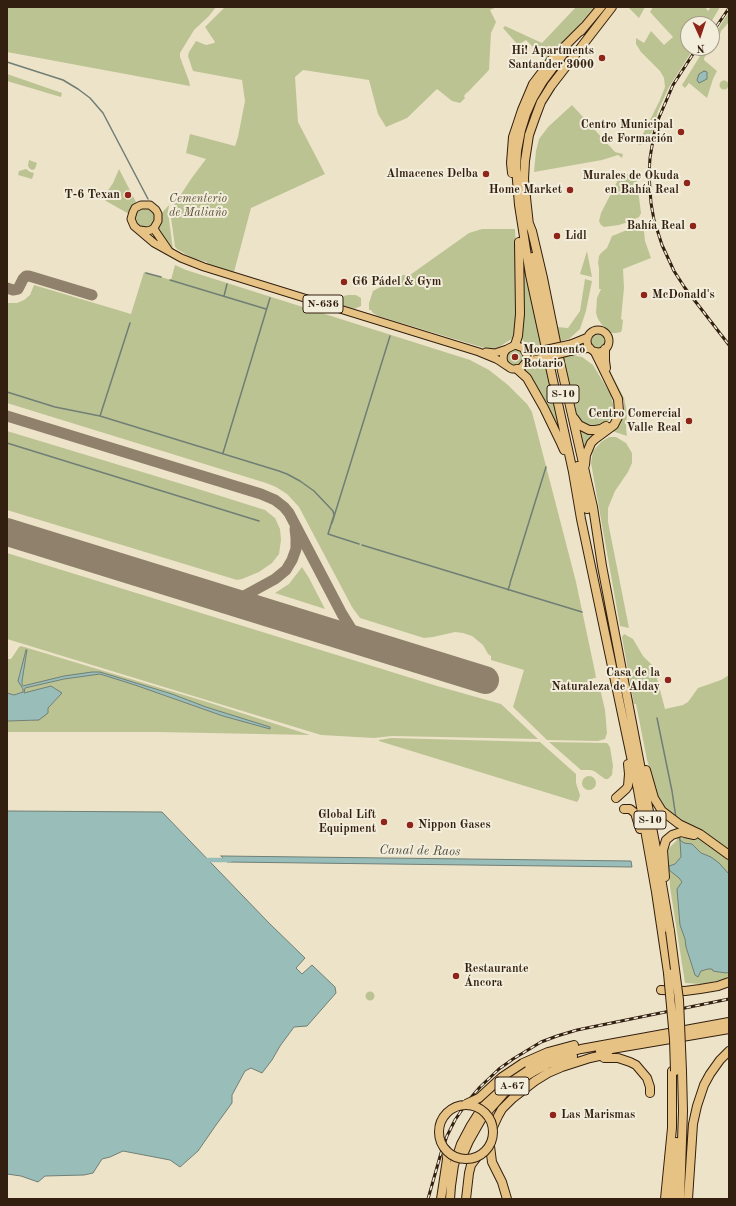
<!DOCTYPE html>
<meta charset="utf-8">
<style>
body{margin:0}
#map{position:relative;width:736px;height:1206px;overflow:hidden;background:#ede3c8;font-family:"Old Standard TT",serif}
canvas{display:block}
.frame{position:absolute;inset:0;border:8px solid #321f0f;pointer-events:none}
.north{position:absolute;left:680px;top:16px;width:40px;height:40px;box-sizing:border-box;background:#f3eddb;border:1px solid #a69b89;border-radius:50%;rotate:177deg;font-size:11px;font-weight:700;line-height:16px;text-align:center;color:#321f0f}
.north::after{content:'';display:block;margin:auto;width:14px;height:18px;background:#8f2418;clip-path:polygon(50% 0,100% 100%,50% 72%,0 100%)}
</style>
<div id="map">
<canvas width="736" height="1206"></canvas>
<div class="frame"></div>
<div class="north">N</div>
</div>
<script>
const c = document.querySelector('canvas').getContext('2d');
c.lineJoin = 'round';
function fill(path, color) { c.fillStyle = color; c.fill(path, 'evenodd'); }
const shape = rows => new Path2D(rows.map(r => 'M' + r).join(''));
function stroke(path, color, width, dash) { c.strokeStyle = color; c.lineWidth = width; c.lineCap = dash ? 'butt' : 'round'; c.setLineDash(dash || []); c.stroke(path); }
function drawText(font, color, halo, rows, align = 'center') {
  c.font = font + ' "Old Standard TT",serif'; c.lineWidth = 4; c.setLineDash([]); c.textBaseline = 'middle'; c.strokeStyle = halo; c.fillStyle = color; for (const [text, x, y, turn = 0] of rows) {
    c.save(); c.translate(x, y); c.rotate((+turn || 0) * Math.PI / 180); c.textAlign = isNaN(turn) ? turn : align; if (halo) c.strokeText(text, 0, 0); c.fillText(text, 0, 0); c.restore();
  }
}
fill(shape([
 [7,7,216,7,209,16,194,30,180,53,180,57,189,81,190,86,7,52],
 [225,7,365,7,365,8,368,7,497,7,490,10,496,22,491,33,489,70,467,93,467,92,464,96,465,98,460,103,452,101,437,89,407,118,386,127,378,114,369,80,303,70,295,77,298,122,325,174,251,208,234,272,207,264,207,262,192,258,177,249,175,247,174,239,170,211,191,179,206,159,186,153,190,134,235,146,238,137,245,101,242,80,193,71,188,56,189,52,196,41,206,45,214,43,215,42,205,27],
 [576,7,594,7,548,62,526,40,518,45,503,28,505,26,542,43],
 [628,7,645,7,639,18],
 [653,7,705,7,708,11,711,7,720,7,710,24,688,24,688,48,694,48,669,87,658,111,653,130,651,134,647,134,643,143,640,145,638,144,660,100,665,87,664,78,660,71,641,52,636,44,636,38,644,43,651,31,664,45,673,37,650,12],
 [729,12,729,22,721,31,719,38,712,47,712,38],
 [705,48,711,48,704,58,704,60,717,71,713,79,707,98,689,83,685,88,682,85],
 [7,74,62,93,61,97,7,81],
 '719.5 85a4.5 4.5 0 1 1 9 0a4.5 4.5 0 1 1-9 0Z',
 [572,105,615,152,623,154,622,158,618,155,602,160,534,172,536,151,539,139,548,127],
 [29,160,37,163,35,169,32,170,29,168,28,165],
 [26,169,30,172,34,173,32,179,18,175,19,171],
 [119,169,137,204,129,214,106,201,101,195,109,189,113,183],
 [625,174,631,174,635,177,637,182,641,213,639,217,628,222,619,225,604,227,601,225,599,221,601,213,619,178],
 [169,205,168,212,172,242,173,248,176,252,168,245,158,228,161,214],
 '135 218a10 10 0 1 1 20 0a10 10 0 1 1-20 0Z',
 [643,221,645,241,651,258,623,269,624,288,621,319,623,320,622,329,621,332,616,333,612,333,609,331,602,325,598,319,596,313,597,298,601,289,599,289,599,268,598,263,599,256,601,253,607,248,612,236,627,230],
 [482,229,515,229,518,284,515,335,514,335,513,338,510,340,499,347,491,350,378,316,373,313,371,310,369,310,369,303,373,291,403,275,410,275,462,238,469,233],
 [587,251,592,277,580,274],
 [523,259,524,259,528,284,541,345,532,348,521,339],
 [175,265,186,270,227,283,470,360,489,370,508,385,527,404,532,412,576,582,595,672,596,678,593,678,590,687,594,688,596,685,599,684,605,710,607,733,605,739,598,741,547,740,513,707,524,670,491,660,491,656,488,654,483,645,472,636,463,633,455,632,433,637,424,638,360,618,352,607,299,507,287,494,276,487,266,483,7,403,7,307,8,303,17,303,24,300,30,295,34,285,131,314,144,272,171,280],
 [585,279,592,281,586,311,580,329,569,339,558,342,556,327,568,328,580,311],
 [348,295,356,295,361,298,361,306,354,309,314,296,339,297],
 '591 341a7 7 0 1 1 14 0a7 7 0 1 1-14 0Z',
 '507 357a8 8 0 1 1 16 0a8 8 0 1 1-16 0Z',
 [573,355,582,357,593,365,611,395,614,409,612,417,606,423,596,428,583,424,575,413,561,358],
 [546,361,562,437,525,371,531,366],
 [607,363,612,375,624,398,627,413,626,429,627,436,612,431,619,422,624,410,624,402,621,395,611,377],
 [576,425,600,433,583,455],
 [7,431,195,488,265,510,275,518,280,529,281,540,279,554,272,563,259,572,242,579,237,580,7,510],
 [609,437,616,437,626,443,632,453,632,463,628,472,615,491,608,508,608,522,629,628,620,626,591,463,593,451,601,442],
 [7,553,437,686,501,704,538,739,392,736,374,738,321,735,7,639],
 [302,567,309,578,325,609,275,593,289,584],
 [624,634,633,639,643,656,654,667,665,709,683,705,688,702,698,688,721,680,729,675,729,976,722,980,702,984,685,983,670,887,668,849,677,840,674,815,666,809,658,798,647,760,636,704,634,704,622,637],
 [21,646,204,701,310,735,158,732,7,732,7,721,31,721,48,708,61,693,51,686,24,693,25,688,64,679,100,674,135,685,223,716,270,729,270,727,206,707,172,694,100,672,23,686,22,684,22,681,27,651,26,650,25,657,19,676,23,689,23,692,14,695,7,693,7,659,11,659,19,647],
 [391,738,540,742,576,774,576,783,580,795,579,799,577,802,379,741,379,740],
 [549,742,607,743,610,747,613,766,612,775,608,779,605,779,594,771,590,770,581,770],
 '582 783a7 7 0 1 1 14 0a7 7 0 1 1-14 0Z',
 '365.5 996a4.5 4.5 0 1 1 9 0a4.5 4.5 0 1 1-9 0Z'
]), '#bcc393');
const water = shape([
 [704,71,707,72,707,79,699,83,697,80,699,74,704,71],
 [26,650,27,650,22,681,22,684,23,686,64,676,92,672,100,672,172,694,206,707,270,727,270,729,223,716,135,685,100,674,64,679,25,688,24,693,51,686,62,693,48,708,48,713,39,720,7,721,7,693,14,695,23,692,23,689,18,681,26,650],
 [7,811,162,812,269,923,305,958,296,968,302,974,312,965,335,987,336,993,307,1026,294,1027,280,1046,272,1060,262,1073,251,1068,245,1071,232,1095,232,1103,216,1125,198,1151,180,1167,170,1160,123,1151,110,1157,102,1159,93,1173,84,1175,45,1176,38,1182,21,1176,7,1174,7,811],
 [680,840,684,843,692,844,701,853,711,857,719,863,729,874,729,971,727,973,719,972,713,971,712,969,708,969,701,971,698,977,695,975,686,947,685,939,680,925,677,889,682,882,679,878,669,870,669,866,675,864,681,857,680,840],
 [221,856,631,861,632,867,227,862,221,856]
]);
fill(water, '#99beb9');
stroke(water, '#707e75', 1);
stroke(shape([
 [7,62,63,80,78,89,90,98,103,113,148,199],
 [146,273,161,277],
 [170,280,266,309],
 [224,296,227,284],
 [7,392,55,407,100,416,279,471,287,474,300,481,314,491,333,511,334,515,328,534,359,544],
 [100,416,130,323],
 [7,443,259,521],
 [223,453,270,298],
 [331,524,332,523,390,336],
 [362,545,582,612],
 [510,583,546,467],
 [508,590,510,584],
 [657,718,672,791,676,818],
 [679,836,680,840]
]), '#707e75', 1.5);
stroke(shape([
 [208,860,230,860]
]), '#99beb9', 4.5);
stroke(shape([
 [7,288,13,290,18,289,23,279,26,276,29,276,92,295],
 [7,416,261,494,275,500,284,507,289,513,342,614,358,640],
 [233,602,275,579,286,570,292,560,296,549,296,538,295,529]
]), '#90816c', 11);
stroke(shape([
 [7,532,485,680]
]), '#90816c', 28);
const trunk = shape([
 [154,228,156,232,169,251],
 [140,230,147,231,151,230,154,228,158,221,158,214,156,210,150,205,141,205,135,208,133,212,131,219,134,226,154,243,181,258,204,267,479,352,496,359,501,362,510,368,512,369,517,369,521,368,526,362,527,355,523,348,515,345,507,349,504,353,503,358,504,363,507,366],
 '587 341a11 11 0 1 1 22 0a11 11 0 1 1-22 0Z',
 [571,344,588,337],
 [572,351,590,348],
 [486,352,495,353,507,349]
]);
const motorway = shape([
 [581,31,601,7],
 [517,151,516,168,519,205,530,275,573,472,581,519,638,790,656,892,668,973],
 [516,156,521,130,526,114,533,98,543,81,564,53],
 [512,173,511,163,513,137,522,110,533,84,552,59,584,27],
 [528,221,532,231,543,278,560,362,593,507,602,566,655,843,670,931],
 [529,225,524,179,525,161,529,135,535,118,541,102,551,86,612,7],
 [533,257,551,347],
 [515,345,518,336,520,314,519,242],
 [605,349,605,361,606,368],
 [517,369,527,378,544,408,560,441,564,450],
 [574,418,579,425,589,430,595,430,601,429,606,426],
 [585,465,586,455,591,443,595,439,614,425,618,417,619,411,618,399,595,352],
 [578,466,587,509],
 [646,770,654,798,662,811,679,824,700,834,729,855],
 [616,798,626,789,628,786,629,774,628,764],
 [624,809,630,809,635,813,640,829],
 [665,877,663,850,666,840,672,835,681,832,685,833,694,835],
 [661,990,685,991,700,989,718,986,729,982],
 [600,1051,729,1029],
 [604,1058,618,1058,630,1062,636,1065,647,1078,650,1087,650,1093],
 [523,1063,548,1052,574,1045],
 [493,1127,498,1116,502,1109,513,1098,535,1081,548,1073,562,1067,590,1058,608,1054],
 [490,1146,492,1162,502,1182,507,1199],
 [462,1157,469,1141,482,1118,505,1092,523,1078,533,1072,548,1064,573,1056],
 [441,1199,447,1159,446,1150],
 [450,1199,451,1186,454,1165,461,1144,470,1127,482,1108,496,1092,520,1072,538,1062,548,1058,581,1049,729,1022],
 [466,1199,469,1173,471,1165,477,1157],
 [665,1199,672,1128,672,1071],
 [673,1199,676,1142],
 [680,1199,683,1111,682,1071],
 [688,1199,693,1124,697,1106,704,1085,710,1074,720,1060,729,1051]
]);
stroke(trunk, '#321f0f', 9);
stroke(motorway, '#321f0f', 10);
stroke(trunk, '#e6c284', 7);
stroke(motorway, '#e6c284', 8);
const rail = shape([
 [712,33,729,8],
 [697,48,673,85,658,120,654,134,650,158,649,175,651,203,654,220,662,245,674,271,685,288,729,345],
 [428,1199,441,1153,447,1136,455,1120,468,1101,480,1087,499,1069,513,1059,541,1042,557,1036,577,1030,729,999]
]);
stroke(rail, '#321f0f', 3);
stroke(rail, '#f3eddb', 1.5, [4.5]);
const trunkBridge = shape([
 [534,352,571,344],
 [534,360,572,351]
]);
const motorwayBridge = shape([
 [670,931,679,1000,682,1071],
 [668,973,674,1039,675,1071],
 [466,1104,479,1098,502,1077,523,1063],
 '439 1132a27 27 0 1 1 54 0a27 27 0 1 1-54 0Z'
]);
stroke(trunkBridge, '#321f0f', 9, []);
stroke(motorwayBridge, '#321f0f', 10, []);
stroke(trunkBridge, '#e6c284', 7);
stroke(motorwayBridge, '#e6c284', 8);
for (const [x, y, r, color] of [
 [602,58,4,"#8f2418"],
 [681,132,4,"#8f2418"],
 [486,174,4,"#8f2418"],
 [687,183,4,"#8f2418"],
 [570,190,4,"#8f2418"],
 [128,195,4,"#8f2418"],
 [693,226,4,"#8f2418"],
 [557,236,4,"#8f2418"],
 [344,282,4,"#8f2418"],
 [644,295,4,"#8f2418"],
 [515,357,4,"#8f2418"],
 [689,421,4,"#8f2418"],
 [668,680,4,"#8f2418"],
 [384,822,4,"#8f2418"],
 [410,825,4,"#8f2418"],
 [456,976,4,"#8f2418"],
 [553,1115,4,"#8f2418"]
]) { const dot = new Path2D(); dot.arc(x, y, r, 0, 2 * Math.PI); c.fillStyle = color; c.fill(dot); stroke(dot, '#f3eddb', 1.5); }
for (const [x, y, w] of [
 [323,304,40],
 [563,394,32],
 [650,820,32],
 [512,1086,34]
]) { const box = new Path2D(); box.roundRect(x - w / 2, y - 9, w, 18, 3); c.fillStyle = '#f3eddb'; c.fill(box); stroke(box, '#321f0f', 1); }
drawText('bold 11px', '#321f0f', null, [
 ["N-636",323,304],
 ["S-10",563,394],
 ["S-10",650,820],
 ["A-67",512,1086]
]);
drawText('bold 12px', '#321f0f', '#f3eddb', [
 ["Hi! Apartments",594,51],
 ["Santander 3000",594,65],
 ["Centro Municipal",673,125],
 ["de Formación",673,139],
 ["Almacenes Delba",478,174],
 ["Murales de Okuda",679,176],
 ["en Bahía Real",679,190],
 ["Home Market",562,190],
 ["T-6 Texan",120,195],
 ["Bahía Real",685,226],
 ["Lidl",565,236,"left"],
 ["G6 Pádel & Gym",352,282,"left"],
 ["McDonald's",652,295,"left"],
 ["Monumento",523,350,"left"],
 ["Rotario",523,364,"left"],
 ["Centro Comercial",681,414],
 ["Valle Real",681,428],
 ["Casa de la",660,673],
 ["Naturaleza de Alday",660,687],
 ["Global Lift",376,815],
 ["Equipment",376,829],
 ["Nippon Gases",418,825,"left"],
 ["Restaurante",464,969,"left"],
 ["Áncora",464,983,"left"],
 ["Las Marismas",561,1115,"left"]
], 'right');
drawText('italic 12px', '#5b5037', '#f3eddb', [
 ["Cementerio",198,199],
 ["de Maliaño",198,213]
]);
drawText('italic 13px', '#514f42', '#f3eddb', [
 ["Canal de Raos",420,851,1]
]);
</script>
